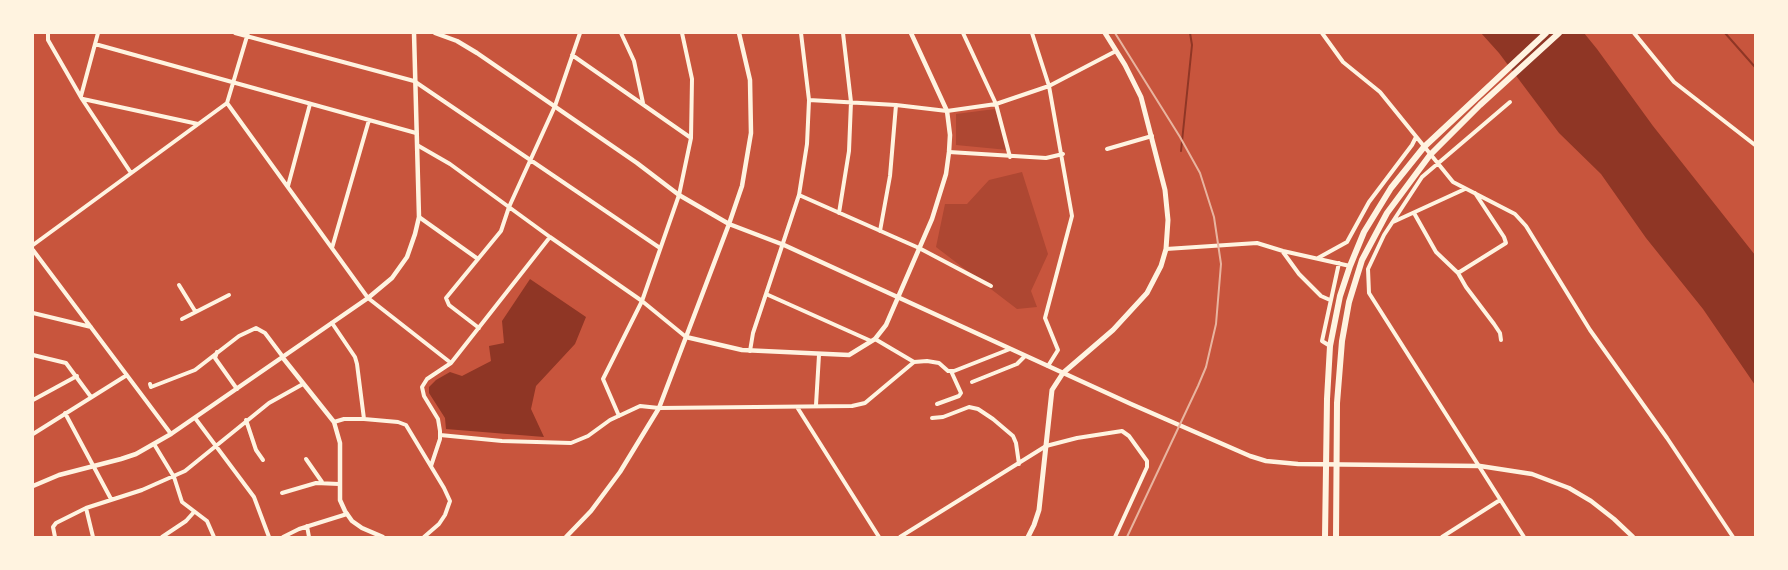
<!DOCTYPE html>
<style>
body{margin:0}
#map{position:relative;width:1788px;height:570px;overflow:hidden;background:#c8553d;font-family:Helvetica,sans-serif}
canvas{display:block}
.frame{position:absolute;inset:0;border:34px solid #fff3e0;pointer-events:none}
</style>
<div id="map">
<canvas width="1788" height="570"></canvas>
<div class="frame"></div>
</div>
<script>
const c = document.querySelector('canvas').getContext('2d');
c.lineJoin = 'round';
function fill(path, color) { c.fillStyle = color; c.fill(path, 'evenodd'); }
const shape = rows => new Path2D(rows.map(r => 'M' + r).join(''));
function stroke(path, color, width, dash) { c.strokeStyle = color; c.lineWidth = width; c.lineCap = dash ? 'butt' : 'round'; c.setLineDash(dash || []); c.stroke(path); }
fill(shape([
 [995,109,1008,150,956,145,956,114],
 [1022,172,1048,254,1031,291,1037,307,1017,309,936,247,945,204,967,204,989,180]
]), '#ae4732');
fill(shape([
 [1481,33,1584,33,1597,49,1653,126,1755,255,1755,385,1703,309,1646,238,1601,174,1559,133,1499,53],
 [530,279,586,317,575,344,536,386,531,409,544,437,446,429,445,418,429,393,429,387,436,380,450,372,462,376,491,361,489,346,504,343,502,321]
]), '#8f3625');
stroke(shape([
 [1725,33,1755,67],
 [1181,151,1192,45,1190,33]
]), '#8f3625', 2);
stroke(shape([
 [48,33,48,40,82,99,131,173],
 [235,33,414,81,660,248],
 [621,33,634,61,643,103],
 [963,33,996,104,1010,157],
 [1032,33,1049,86,1072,216,1045,318,1058,350,1048,366],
 [1322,33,1343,62,1380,92,1453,182,1515,214,1526,226,1590,330,1667,438,1733,537],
 [1634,33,1674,82,1755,145],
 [95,44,416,133],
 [572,55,691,138],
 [81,96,98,33],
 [83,99,198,124],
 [809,100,896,105,947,111,996,104,1049,86,1116,51],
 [1510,102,1422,177,1384,235,1368,269,1369,293,1524,537],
 [227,103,368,298,451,363,550,237],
 [417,145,450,164,550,237,642,301,686,337],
 [1107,149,1152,136],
 [949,152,1046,158,1063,154],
 [288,186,310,104],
 [799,195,919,248,991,286],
 [839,213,849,151,851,102,843,33],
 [1414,213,1436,252,1458,273,1466,287,1494,324,1500,333,1501,340],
 [419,217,478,259],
 [1393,222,1465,189],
 [880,231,890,176,896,105],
 [33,245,227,103,248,33],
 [332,248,369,120],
 [1166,249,1257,243,1283,251,1350,266],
 [33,250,171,434],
 [1283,252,1299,274,1321,296,1330,300],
 [1318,258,1347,242,1369,202,1412,145,1416,137],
 [1458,273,1506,243,1504,237,1475,193],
 [179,285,195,311],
 [766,294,871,341],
 [33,313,91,327],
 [182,319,229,295],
 [332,323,355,357,357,364,364,419],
 [479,328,449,305,446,298,501,231,509,207,555,106,580,33],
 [875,339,914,362],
 [1330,346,1322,341,1339,263],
 [750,351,753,333,799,195,807,144,809,100,801,33],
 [217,352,215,358,237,389],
 [33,355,66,363,91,397],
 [972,382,1017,364,1025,356],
 [150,384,151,387,195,370,239,336,256,328,265,333,283,357],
 [33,400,77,376],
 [937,404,959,396,961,393,951,371],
 [816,405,819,355],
 [797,407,879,537],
 [65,413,111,499],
 [619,416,603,379,642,301,679,195,691,138,692,79,682,33],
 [195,418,254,497,269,537],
 [932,418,943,417,969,407,978,409,993,419,1013,436,1016,443,1019,464],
 [246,420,256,450,263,460],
 [334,422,344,419,364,419,398,422,406,425,444,488,450,501,445,515,439,524,424,537],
 [33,434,127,375],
 [440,435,502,441,571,443,588,436,610,420,640,406,659,408,852,406,865,403,914,362,927,361,939,363,948,371,954,371,1010,349],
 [154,444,174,477,182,502,207,521,214,537],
 [306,459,322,482],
 [431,466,440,439,440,431,438,419,424,396,422,387,427,379,451,363],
 [282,493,316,483,339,484],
 [86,508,93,537],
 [307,526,309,537],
 [55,537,53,527,56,523,86,508,142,490,185,471,269,403,303,384],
 [162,537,186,521,194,512],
 [283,537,299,529,347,514],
 [900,537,1046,446,1077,438,1122,431,1129,436,1147,461,1147,467,1115,537],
 [1442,537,1500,500]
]), '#fff3e0', 4);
stroke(shape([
 [435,33,457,41,477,53,637,163,679,195,729,224,784,245,1131,404,1250,456,1266,461,1298,464,1480,466,1532,474,1569,488,1591,501,1614,519,1633,537],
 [686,337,742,350,849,355,875,339,886,325,932,219,946,174,949,152,950,135,947,111,911,33],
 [283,358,334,422,340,443,340,500,345,511,352,521,362,528,383,537],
 [33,486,59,475,121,459,136,454,171,434,368,298,392,278,407,257,415,234,419,217,414,33],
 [566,537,591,511,620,472,659,408,729,224,742,186,751,133,750,80,739,33]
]), '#fff3e0', 4.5);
stroke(shape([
 [1028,537,1034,525,1039,510,1052,390,1063,373,1113,330,1147,293,1161,266,1166,249,1168,220,1165,190,1141,97,1125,65,1105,33]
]), '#fff3e0', 5);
stroke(shape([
 [1325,537,1327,399,1330,346,1340,296,1350,266,1364,232,1391,188,1424,147,1546,33],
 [1336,537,1337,403,1342,341,1349,302,1362,260,1387,213,1430,155,1480,105,1559,33]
]), '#fff3e0', 6);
stroke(shape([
 [1115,33,1180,137,1200,173,1214,217,1221,264,1216,324,1206,367,1198,386,1127,537]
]), '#e9b49f', 2);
</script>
